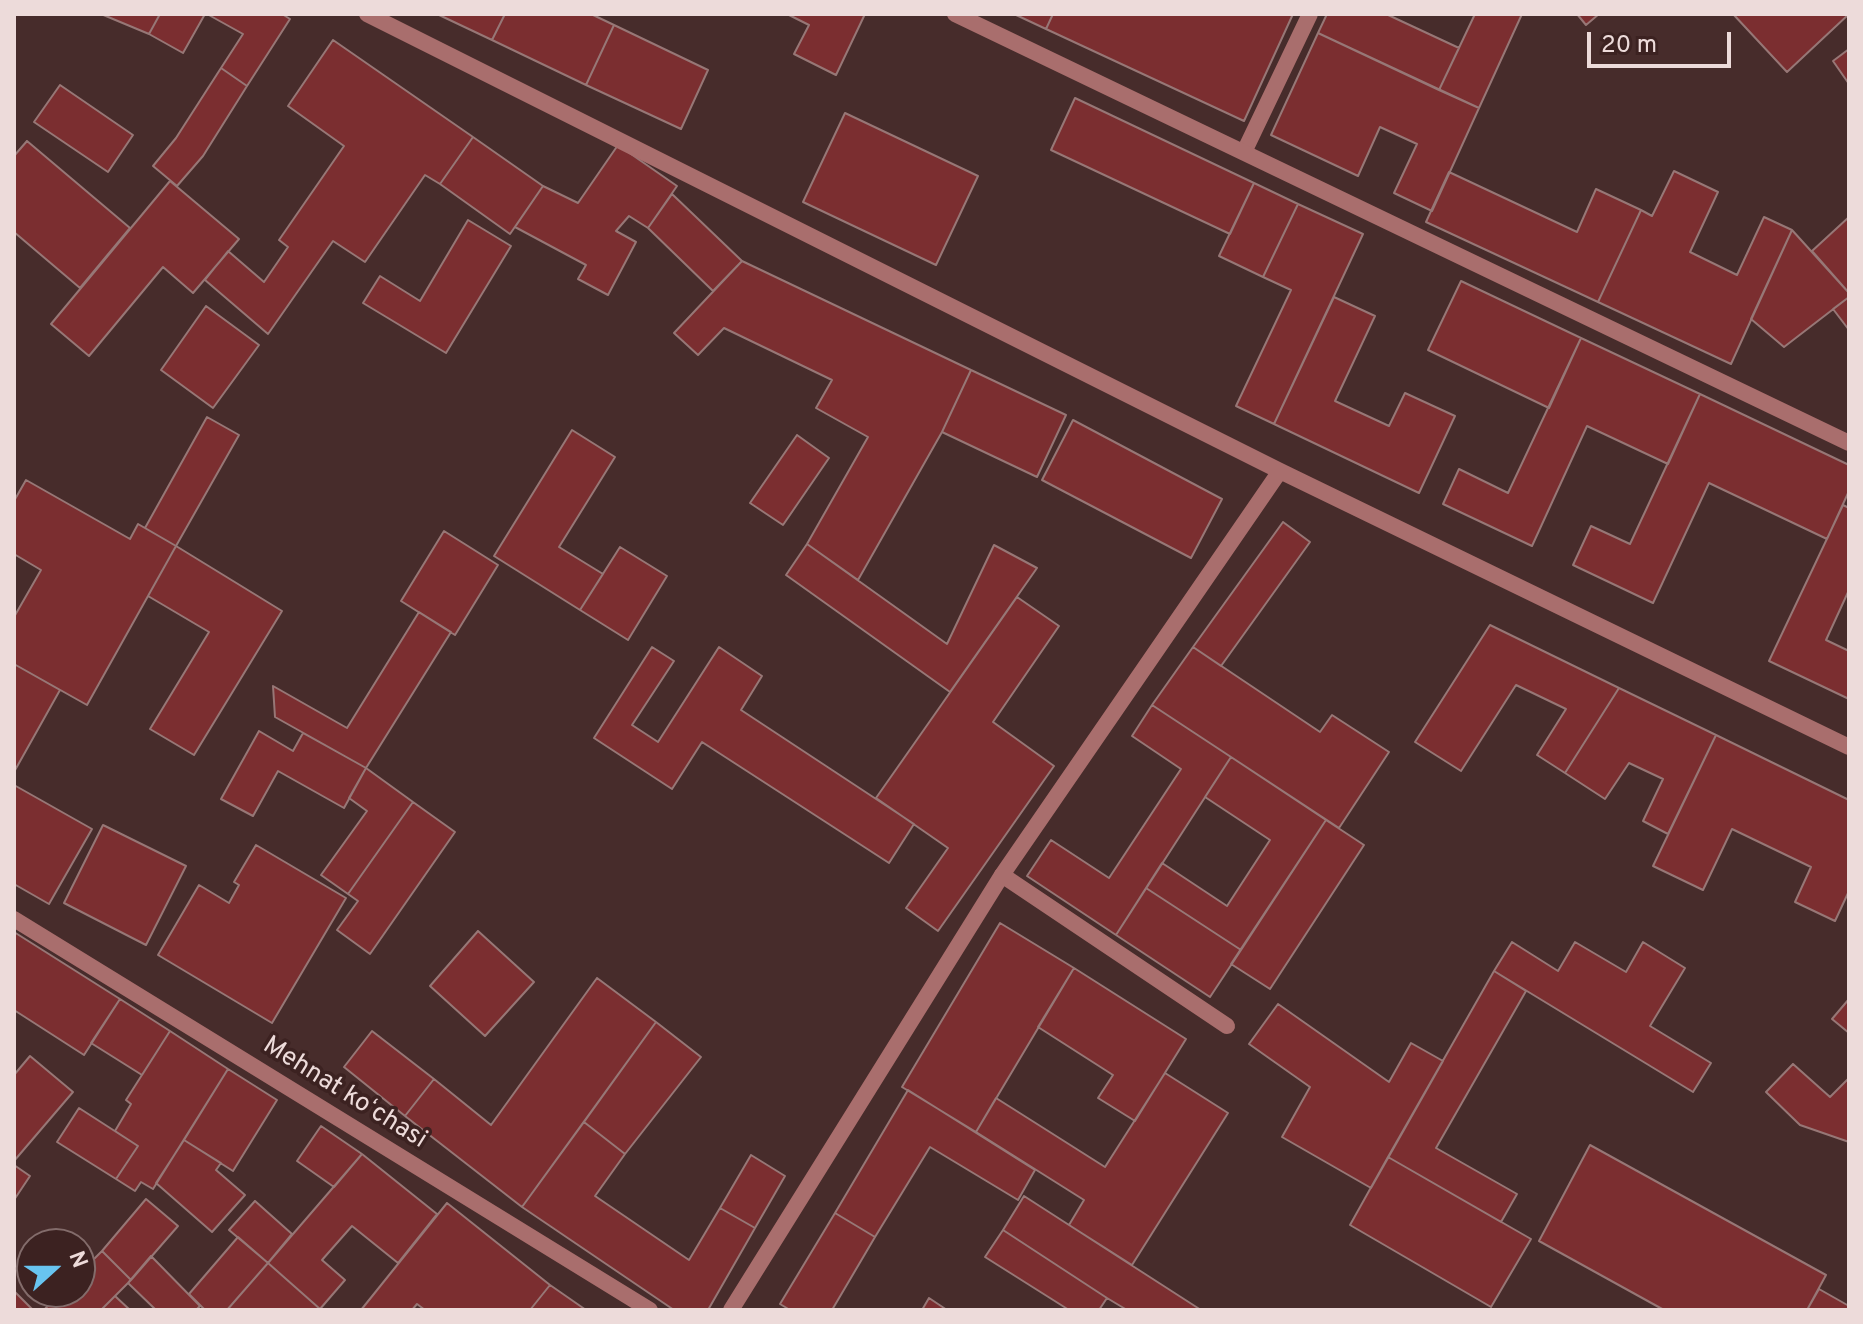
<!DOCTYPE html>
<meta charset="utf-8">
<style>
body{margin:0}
#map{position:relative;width:1863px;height:1324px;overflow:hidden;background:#472c2b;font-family:Overpass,sans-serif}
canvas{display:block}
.frame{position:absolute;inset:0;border:16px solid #eddbda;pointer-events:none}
.north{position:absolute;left:16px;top:1228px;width:80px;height:80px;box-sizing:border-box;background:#3c2221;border:2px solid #836c6b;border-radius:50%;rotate:69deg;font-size:22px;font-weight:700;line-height:32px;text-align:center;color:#eddbda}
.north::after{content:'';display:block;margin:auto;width:28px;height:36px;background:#68c4f0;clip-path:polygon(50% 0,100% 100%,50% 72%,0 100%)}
.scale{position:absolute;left:1587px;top:32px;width:144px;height:36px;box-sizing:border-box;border:4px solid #eddbda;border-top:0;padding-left:10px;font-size:24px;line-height:28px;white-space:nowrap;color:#eddbda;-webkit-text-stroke:6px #3c2221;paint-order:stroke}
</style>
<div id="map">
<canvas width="1863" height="1324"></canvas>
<div class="frame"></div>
<div class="north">N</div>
<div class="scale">20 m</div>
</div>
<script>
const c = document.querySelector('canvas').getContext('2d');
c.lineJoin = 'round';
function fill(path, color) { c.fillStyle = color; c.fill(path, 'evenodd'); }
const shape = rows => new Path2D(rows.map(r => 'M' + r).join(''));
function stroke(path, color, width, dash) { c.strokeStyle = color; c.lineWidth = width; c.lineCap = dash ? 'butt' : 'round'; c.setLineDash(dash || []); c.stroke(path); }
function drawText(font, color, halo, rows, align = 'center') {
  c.font = font + ' Overpass,sans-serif'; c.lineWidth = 7; c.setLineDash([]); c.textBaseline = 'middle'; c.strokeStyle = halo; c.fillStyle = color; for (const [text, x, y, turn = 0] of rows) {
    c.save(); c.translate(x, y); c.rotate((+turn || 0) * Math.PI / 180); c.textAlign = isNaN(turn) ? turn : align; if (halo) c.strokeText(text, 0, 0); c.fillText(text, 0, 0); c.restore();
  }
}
const building = shape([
 [101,14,160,14,149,34,101,14],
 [160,14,205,14,183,53,149,34,160,14],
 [207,14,282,14,290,19,247,86,221,68,243,34,207,14],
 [437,14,505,14,492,40,437,14],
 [505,14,591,14,614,25,586,85,492,40,505,14],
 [787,14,865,14,836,75,794,54,809,25,787,14],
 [1014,14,1053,14,1046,29,1014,14],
 [1053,14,1293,14,1244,121,1046,29,1053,14],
 [1327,14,1386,14,1459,48,1439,90,1318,33,1327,14],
 [1475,14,1522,14,1479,108,1439,90,1475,14],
 [1577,14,1599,14,1586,25,1577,14],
 [1733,14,1849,14,1787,72,1733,14],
 [614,25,708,70,681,129,586,85,614,25],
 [1318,33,1479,108,1432,211,1394,193,1417,144,1380,127,1358,176,1271,135,1318,33],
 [333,40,473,137,440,184,425,175,365,262,333,241,268,334,205,280,228,251,264,282,288,247,279,240,344,146,288,106,333,40],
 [1849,49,1849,84,1833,61,1849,49],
 [221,68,247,86,203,156,177,186,153,166,176,138,221,68],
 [60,85,133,135,108,172,34,122,60,85],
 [1075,98,1254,183,1230,234,1051,150,1075,98],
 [845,113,978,176,936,265,803,202,845,113],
 [473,137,543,186,510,234,440,184,473,137],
 [27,141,130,228,80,288,14,232,14,156,27,141],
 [618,145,677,186,648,228,629,216,616,231,636,242,608,295,578,279,586,265,515,227,543,186,578,203,618,145],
 [1674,171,1718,192,1690,252,1737,275,1764,217,1792,230,1731,364,1598,302,1641,210,1652,216,1674,171],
 [1449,172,1577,232,1596,189,1641,210,1598,302,1426,222,1449,172],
 [170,181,239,239,193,293,163,267,89,356,51,324,170,181],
 [1254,183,1298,204,1263,277,1219,256,1254,183],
 [672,194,742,261,713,291,648,228,672,194],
 [1298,204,1363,234,1274,424,1236,406,1291,290,1263,277,1298,204],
 [1849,217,1849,293,1812,251,1849,217],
 [468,220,511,246,446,353,363,303,380,276,420,301,468,220],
 [1792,230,1849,293,1849,297,1784,347,1751,319,1792,230],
 [742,261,971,370,942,432,858,580,807,544,868,437,816,408,832,380,724,328,698,355,674,333,742,261],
 [1461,281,1581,338,1549,408,1428,350,1461,281],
 [1334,297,1375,316,1335,401,1389,426,1405,393,1455,416,1419,493,1274,424,1334,297],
 [1849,297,1849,330,1833,309,1849,297],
 [206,306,259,345,213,408,161,370,206,306],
 [1581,338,1700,394,1668,464,1587,426,1532,546,1443,504,1459,469,1508,493,1581,338],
 [971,370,1066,415,1037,477,942,432,971,370],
 [1700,394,1849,465,1849,491,1827,539,1709,483,1653,603,1573,565,1591,526,1630,544,1700,394],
 [207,417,239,435,176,546,145,528,207,417],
 [1073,420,1222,499,1191,558,1042,480,1073,420],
 [572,430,615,457,559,547,603,574,580,610,494,556,572,430],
 [797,435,829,458,783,525,750,503,797,435],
 [26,480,130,539,138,524,176,546,87,705,14,664,14,617,41,570,14,554,14,501,26,480],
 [1843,505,1849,508,1849,590,1826,640,1849,651,1849,699,1769,661,1843,505],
 [1283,522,1310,542,1221,666,1193,647,1283,522],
 [444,531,498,565,455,635,401,601,444,531],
 [807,544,947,644,994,545,1037,568,950,692,786,575,807,544],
 [176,546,282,611,194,755,150,729,209,632,148,596,176,546],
 [620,547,667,576,628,640,580,610,620,547],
 [1017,597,1059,626,993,722,1054,766,938,931,906,908,948,848,876,798,1017,597],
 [419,612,451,632,366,768,275,717,273,686,347,728,419,612],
 [1490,625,1619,688,1565,773,1537,755,1566,709,1516,685,1461,771,1415,742,1490,625],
 [652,647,674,661,632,725,658,742,719,647,762,676,741,710,914,824,889,863,702,742,672,789,594,738,652,647],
 [1193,647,1320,732,1332,715,1389,752,1339,828,1152,705,1193,647],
 [14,664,60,690,14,772,14,664],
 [1619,688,1716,735,1668,834,1643,821,1663,779,1629,763,1605,799,1565,773,1619,688],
 [1152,705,1231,757,1116,935,1027,876,1051,840,1109,878,1181,769,1132,736,1152,705],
 [259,731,293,751,303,733,366,768,344,808,278,771,253,816,221,799,259,731],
 [1716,735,1849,800,1849,891,1835,921,1795,902,1811,867,1732,829,1703,890,1653,866,1716,735],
 [1231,757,1326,820,1241,950,1146,888,1162,863,1227,906,1270,840,1205,797,1231,757],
 [366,768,413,802,348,894,321,875,367,811,349,798,366,768],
 [14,785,92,829,49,904,14,884,14,785],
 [413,802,455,832,370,954,337,930,358,901,348,894,413,802],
 [1326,820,1364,845,1270,989,1231,964,1326,820],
 [103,825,186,866,146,945,64,903,103,825],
 [256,845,346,898,272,1023,158,955,199,885,229,903,239,885,234,882,256,845],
 [1146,888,1241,950,1210,997,1116,935,1146,888],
 [1000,923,1074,968,976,1132,902,1087,1000,923],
 [478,931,534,982,485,1036,430,986,478,931],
 [14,932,120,999,84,1055,14,1010,14,932],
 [1512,942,1558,971,1575,942,1626,972,1643,942,1685,968,1650,1026,1711,1063,1693,1092,1494,971,1512,942],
 [1074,968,1186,1039,1135,1121,1098,1098,1113,1075,1038,1027,1074,968],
 [1494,971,1526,991,1436,1148,1517,1194,1501,1222,1388,1157,1494,971],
 [597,978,656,1022,522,1207,405,1116,434,1079,491,1125,597,978],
 [120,999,170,1031,142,1075,91,1043,120,999],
 [1849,999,1849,1033,1832,1019,1849,999],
 [1278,1004,1389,1082,1411,1043,1443,1061,1371,1188,1282,1137,1310,1087,1249,1044,1278,1004],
 [656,1022,701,1057,625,1154,584,1122,656,1022],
 [170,1031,228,1069,153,1189,141,1182,135,1191,116,1179,138,1146,115,1131,131,1104,126,1100,170,1031],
 [372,1031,434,1079,405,1116,344,1067,372,1031],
 [30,1056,73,1092,14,1161,14,1075,30,1056],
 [1793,1064,1830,1097,1849,1078,1849,1142,1800,1125,1766,1092,1793,1064],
 [228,1069,277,1100,233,1171,184,1140,228,1069],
 [1165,1073,1228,1113,1132,1265,1069,1225,1084,1200,976,1132,996,1098,1105,1167,1165,1073],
 [908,1090,1035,1170,1018,1200,930,1147,875,1237,835,1213,908,1090],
 [79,1108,138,1146,116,1179,57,1142,79,1108],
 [584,1122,625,1154,595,1196,689,1260,720,1208,755,1228,708,1310,674,1310,522,1207,584,1122],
 [321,1126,362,1154,334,1187,297,1161,321,1126],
 [184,1140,221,1163,216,1170,245,1195,212,1232,156,1183,184,1140],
 [1590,1145,1826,1275,1807,1310,1664,1310,1539,1241,1590,1145],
 [362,1154,437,1214,398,1263,352,1226,322,1260,345,1280,320,1309,268,1263,362,1154],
 [751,1155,785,1176,755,1228,720,1208,751,1155],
 [1388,1157,1531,1239,1491,1307,1350,1225,1388,1157],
 [14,1165,30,1176,14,1200,14,1165],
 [1024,1196,1069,1225,1201,1310,1127,1310,1107,1298,1003,1230,1024,1196],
 [146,1199,178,1226,131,1280,102,1251,146,1199],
 [255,1201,292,1234,268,1263,229,1230,255,1201],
 [447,1203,550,1285,530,1310,425,1310,417,1304,412,1310,361,1310,447,1203],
 [835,1213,875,1237,832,1310,790,1310,780,1304,835,1213],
 [1003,1230,1107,1298,1099,1310,1069,1310,985,1257,1003,1230],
 [238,1237,268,1263,227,1310,205,1310,189,1294,238,1237],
 [102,1251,131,1280,101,1310,44,1310,61,1292,80,1292,80,1273,102,1251],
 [151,1256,200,1306,196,1310,156,1310,128,1283,151,1256],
 [268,1263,320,1309,321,1310,227,1310,268,1263],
 [550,1285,586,1310,530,1310,550,1285],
 [1819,1289,1849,1306,1849,1310,1807,1310,1819,1289],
 [14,1291,33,1310,14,1310,14,1291],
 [115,1296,130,1310,101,1310,115,1296],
 [929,1298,947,1310,922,1310,929,1298]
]);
fill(building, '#7b2e30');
stroke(building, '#977776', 2);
stroke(shape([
 [1244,152,1310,14],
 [1002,875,1227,1026]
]), '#a96e6d', 16);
stroke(shape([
 [367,14,1280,471,1849,747],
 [955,14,1849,443],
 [14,919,650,1310],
 [731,1310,1002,875,1280,471]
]), '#a96e6d', 16);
drawText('26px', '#eddbda', '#3c2221', [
 ["Mehnat koʻchasi",344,1094,32]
]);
</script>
